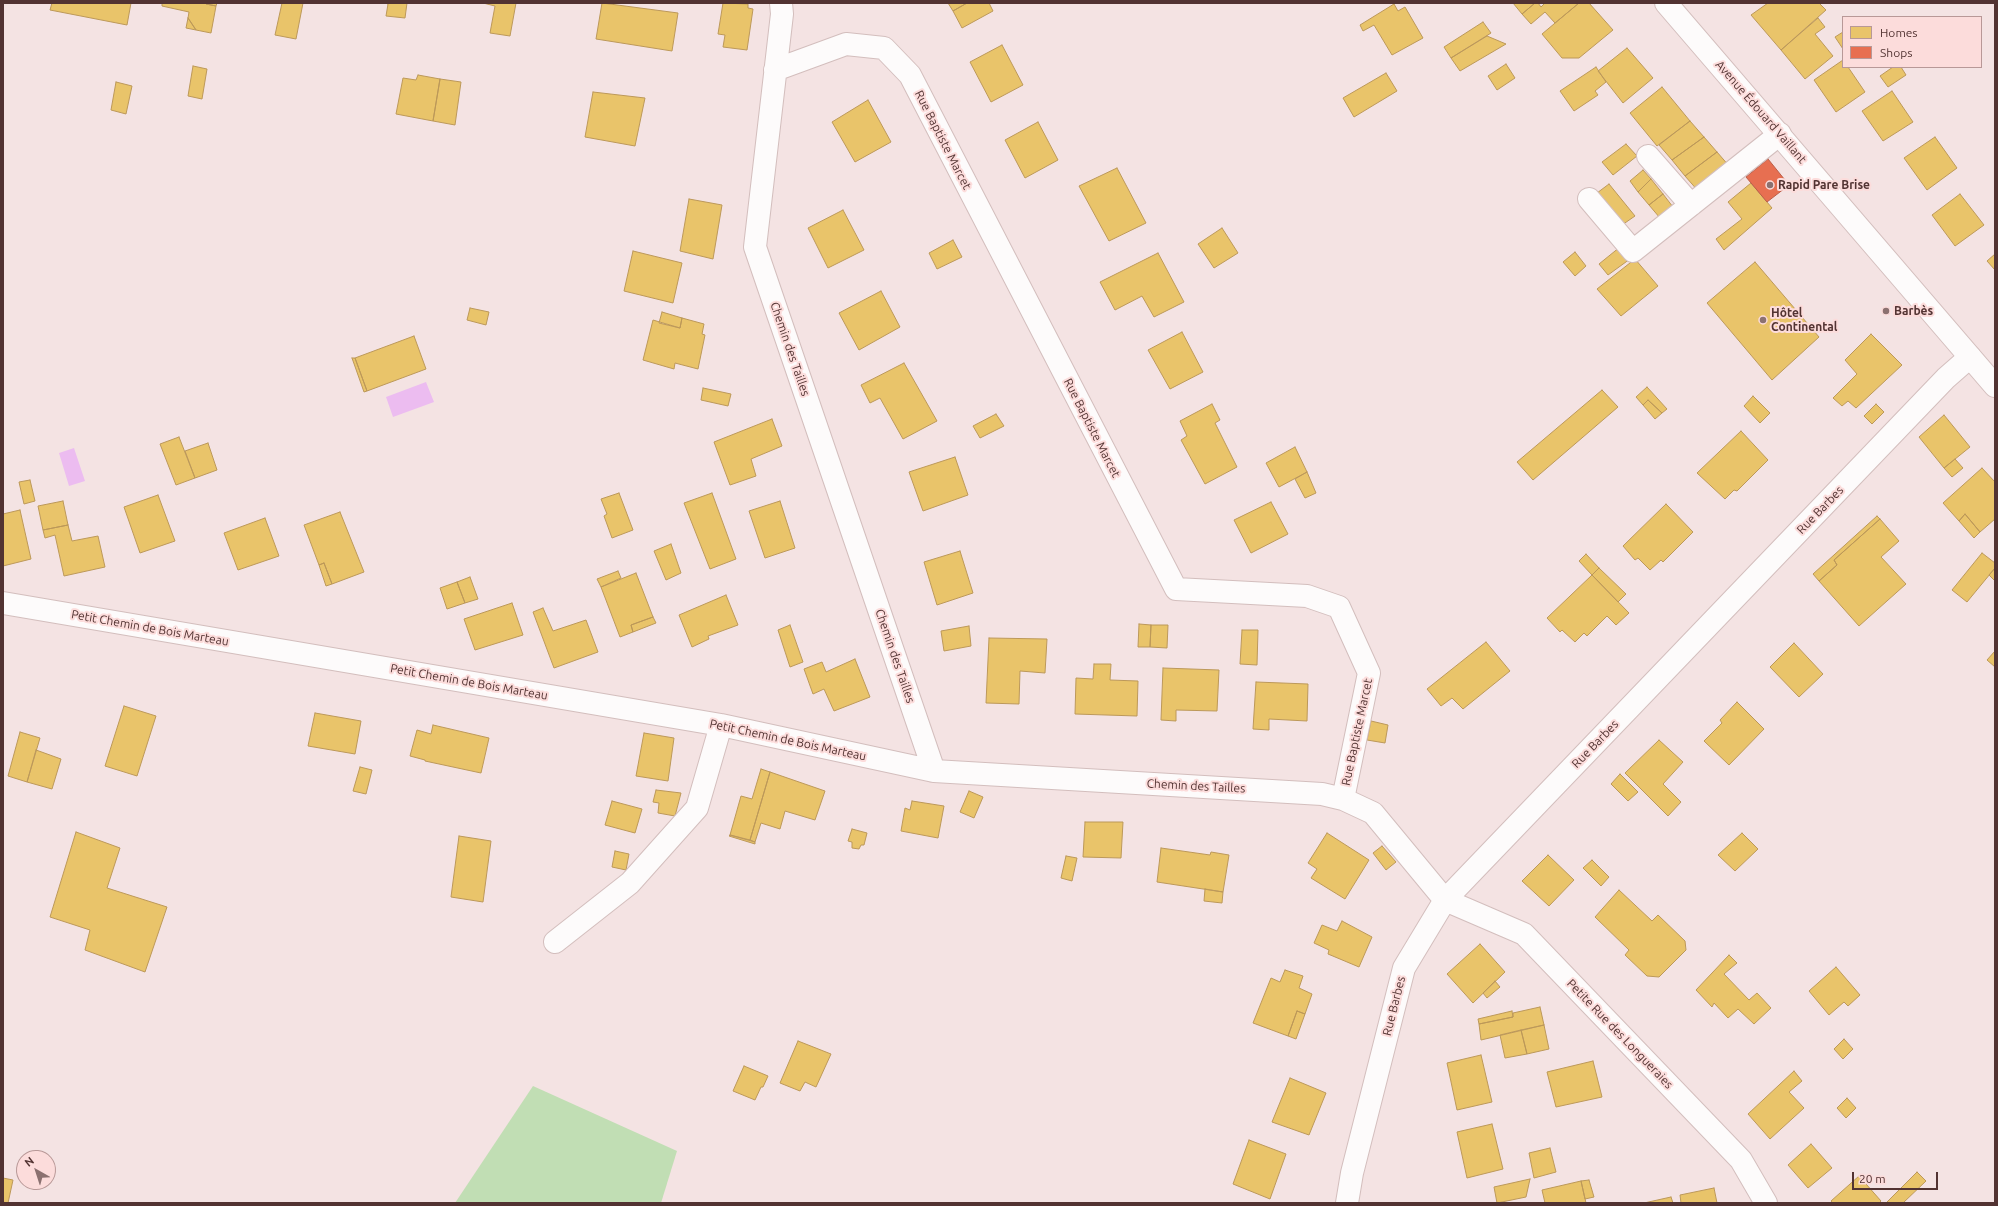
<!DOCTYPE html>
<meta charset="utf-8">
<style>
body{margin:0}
#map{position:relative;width:1998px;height:1206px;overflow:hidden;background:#f4e3e3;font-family:Ubuntu,sans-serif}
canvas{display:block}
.frame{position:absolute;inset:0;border:4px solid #523332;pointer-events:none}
.legend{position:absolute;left:1842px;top:16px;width:140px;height:52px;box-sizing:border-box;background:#fcdcdb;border:1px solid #b89897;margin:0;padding:5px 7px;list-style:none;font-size:12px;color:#523332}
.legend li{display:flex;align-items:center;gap:8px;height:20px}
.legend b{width:20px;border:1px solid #b89897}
.north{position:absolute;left:16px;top:1150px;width:40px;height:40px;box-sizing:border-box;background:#fcdcdb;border:1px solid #b89897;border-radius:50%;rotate:321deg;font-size:11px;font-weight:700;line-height:16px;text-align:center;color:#523332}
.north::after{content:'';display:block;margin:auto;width:14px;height:18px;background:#8b7170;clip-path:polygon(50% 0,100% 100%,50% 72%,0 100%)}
.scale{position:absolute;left:1852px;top:1172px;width:86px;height:18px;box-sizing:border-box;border:2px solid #523332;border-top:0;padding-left:5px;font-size:12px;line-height:14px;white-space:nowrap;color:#523332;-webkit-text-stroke:3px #fcdcdb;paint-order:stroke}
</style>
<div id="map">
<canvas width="1998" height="1206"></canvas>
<div class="frame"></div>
<ul class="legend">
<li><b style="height:11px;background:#e9c46a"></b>Homes</li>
<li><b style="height:11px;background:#e76f51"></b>Shops</li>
</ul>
<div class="north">N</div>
<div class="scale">20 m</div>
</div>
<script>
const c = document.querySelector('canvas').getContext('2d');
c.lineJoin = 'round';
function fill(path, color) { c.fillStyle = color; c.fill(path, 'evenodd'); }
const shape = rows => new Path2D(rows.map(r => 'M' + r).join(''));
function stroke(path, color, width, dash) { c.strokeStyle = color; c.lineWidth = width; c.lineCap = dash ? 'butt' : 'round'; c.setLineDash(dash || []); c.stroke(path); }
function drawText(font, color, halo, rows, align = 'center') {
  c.font = font + ' Ubuntu,sans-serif'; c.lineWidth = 4; c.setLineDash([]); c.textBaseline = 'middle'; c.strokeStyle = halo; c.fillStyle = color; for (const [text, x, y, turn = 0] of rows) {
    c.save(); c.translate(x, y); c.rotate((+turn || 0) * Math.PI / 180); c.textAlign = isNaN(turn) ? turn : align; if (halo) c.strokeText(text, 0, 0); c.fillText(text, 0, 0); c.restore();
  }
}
fill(shape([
 [533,1086,677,1151,661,1203,455,1203]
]), '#c1deb4');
fill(shape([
 [426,382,434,402,393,417,386,397],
 [74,448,85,481,69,486,59,453]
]), '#ecbcf0');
const homes = shape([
 [52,3,131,3,127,25,50,10,52,3],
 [162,3,206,3,206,4,216,6,211,33,196,30,188,18,189,12,162,6,162,3],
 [206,3,217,3,216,6,206,4,206,3],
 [282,3,303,3,296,39,275,35,282,3],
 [385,3,407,3,405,18,386,16,388,4,385,3],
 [483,3,516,3,510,36,490,33,495,6,483,3],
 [602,3,678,13,672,51,596,39,602,3],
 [723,3,748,4,748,8,753,9,747,50,723,47,725,35,718,34,723,3],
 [948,3,967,3,953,11,948,3],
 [967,3,989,3,993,11,962,28,953,11,967,3],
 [1513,3,1535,3,1522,14,1513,3],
 [1535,3,1538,3,1541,7,1545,3,1579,3,1555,23,1545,12,1531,24,1522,14,1535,3],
 [1579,3,1589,3,1613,30,1579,58,1562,58,1542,34,1579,3],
 [1768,3,1819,3,1826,10,1781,50,1751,15,1768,3],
 [1394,4,1398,11,1405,7,1423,38,1392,55,1374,25,1363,31,1360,25,1394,4],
 [188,18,196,30,186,28,188,18],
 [1818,18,1825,27,1815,34,1833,56,1805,79,1781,50,1818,18],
 [1483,22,1491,33,1451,58,1444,47,1483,22],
 [1843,32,1843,49,1835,37,1843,32],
 [1487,36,1506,44,1460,71,1451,58,1487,36],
 [1002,45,1023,85,991,102,970,62,1002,45],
 [1627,48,1653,78,1623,103,1598,71,1627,48],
 [1843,60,1843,67,1848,67,1865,92,1836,112,1814,80,1843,60],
 [1506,64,1515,78,1497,90,1488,76,1506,64],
 [193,66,207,69,202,99,188,96,193,66],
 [1596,67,1606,82,1595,91,1598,95,1574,111,1560,91,1596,67],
 [1893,67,1901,67,1906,75,1888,87,1880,76,1893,67],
 [1386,73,1397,91,1354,117,1343,98,1386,73],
 [418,75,440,79,433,121,396,114,403,78,416,80,418,75],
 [440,79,461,82,455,125,433,121,440,79],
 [116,82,132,86,126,114,111,110,116,82],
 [1662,87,1690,121,1657,146,1630,113,1662,87],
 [1892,91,1913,122,1883,141,1862,111,1892,91],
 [593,92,645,98,635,146,585,137,593,92],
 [868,100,891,142,855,162,832,122,868,100],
 [1690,121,1704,137,1672,160,1659,145,1690,121],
 [1038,122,1058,160,1025,178,1005,140,1038,122],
 [1704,137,1717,152,1685,176,1672,160,1704,137],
 [1935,137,1957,168,1927,190,1904,158,1935,137],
 [1626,144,1637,156,1613,175,1602,162,1626,144],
 [1717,152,1730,167,1699,192,1685,176,1717,152],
 [1117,168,1146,223,1109,241,1079,186,1117,168],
 [1643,170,1651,179,1638,192,1630,181,1643,170],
 [1651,179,1663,194,1649,205,1638,192,1651,179],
 [1751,183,1772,208,1724,250,1716,239,1742,219,1728,202,1751,183],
 [1609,184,1635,216,1622,225,1597,193,1609,184],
 [1663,194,1673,207,1660,218,1649,205,1663,194],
 [1960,194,1984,225,1955,246,1932,215,1960,194],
 [689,199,722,205,713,259,680,251,689,199],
 [843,210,864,250,828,268,808,228,843,210],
 [1222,228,1238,253,1214,268,1198,244,1222,228],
 [953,240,962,257,937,269,929,253,953,240],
 [1620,247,1630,259,1608,275,1599,264,1620,247],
 [633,251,682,263,673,303,624,291,633,251],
 [1575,252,1586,266,1575,276,1563,262,1575,252],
 [1158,253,1184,302,1154,317,1142,296,1115,310,1100,282,1158,253],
 [1995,254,1995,270,1987,261,1995,254],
 [1635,259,1658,286,1621,316,1597,289,1635,259],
 [1755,262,1819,337,1772,380,1707,303,1755,262],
 [881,291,900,327,859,350,839,313,881,291],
 [470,308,489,312,486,325,467,320,470,308],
 [662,312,682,318,680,328,659,323,662,312],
 [682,318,704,324,702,334,705,335,698,369,675,363,674,369,643,360,653,320,680,328,682,318],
 [1182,332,1203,372,1170,389,1148,350,1182,332],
 [1871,334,1902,365,1856,408,1848,401,1842,406,1833,398,1857,374,1845,360,1871,334],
 [414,336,426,369,367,391,355,358,414,336],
 [352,358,355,358,367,391,364,392,352,358],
 [904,363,937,421,903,439,880,398,870,403,861,385,904,363],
 [1647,387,1667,409,1662,413,1648,400,1643,405,1636,397,1647,387],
 [703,388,731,394,728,406,701,400,703,388],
 [1602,390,1618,407,1533,480,1517,462,1602,390],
 [1753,396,1770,413,1760,423,1744,406,1753,396],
 [1648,400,1662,413,1655,419,1643,405,1648,400],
 [1212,404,1220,420,1215,423,1237,467,1205,484,1181,440,1187,436,1180,421,1212,404],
 [1876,404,1884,412,1872,424,1864,416,1876,404],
 [996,414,1004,426,980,438,973,426,996,414],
 [1944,415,1970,447,1944,468,1919,437,1944,415],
 [772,419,782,446,751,459,756,476,730,485,714,442,772,419],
 [1741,431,1768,460,1737,491,1734,490,1725,499,1697,473,1741,431],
 [179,437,195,478,176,485,160,444,179,437],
 [208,443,217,470,195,478,185,451,208,443],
 [1295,447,1307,472,1279,487,1266,463,1295,447],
 [955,457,968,495,923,511,909,472,955,457],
 [1955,459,1963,468,1952,477,1944,468,1955,459],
 [1982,468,1995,482,1995,519,1980,532,1965,514,1959,521,1943,503,1982,468],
 [1307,472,1316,493,1305,498,1295,479,1307,472],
 [30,480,35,501,24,504,19,482,30,480],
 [619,493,633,530,612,538,604,516,607,514,601,499,619,493],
 [712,493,736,559,710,569,684,503,712,493],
 [158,495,175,541,140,553,124,507,158,495],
 [63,501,68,525,43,530,38,506,63,501],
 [780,501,795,548,765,558,749,511,780,501],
 [1271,502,1288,534,1251,553,1234,520,1271,502],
 [1666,504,1693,532,1663,562,1661,560,1650,570,1638,558,1635,560,1623,546,1666,504],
 [20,510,31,559,3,566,3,514,20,510],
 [340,512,364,572,332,584,324,563,319,565,304,525,340,512],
 [1965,514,1980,532,1974,538,1959,521,1965,514],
 [1877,516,1880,519,1834,560,1837,565,1819,581,1813,574,1877,516],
 [265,518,279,556,238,570,224,533,265,518],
 [1880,519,1899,541,1881,557,1906,584,1859,626,1819,581,1837,565,1834,560,1880,519],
 [68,525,72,541,98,536,105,567,64,576,55,535,45,538,43,530,68,525],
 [671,544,681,573,666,580,654,551,671,544],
 [960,551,973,593,937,605,924,562,960,551],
 [1982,553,1995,563,1995,568,1967,602,1952,590,1982,553],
 [1586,554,1599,568,1592,575,1579,561,1586,554],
 [324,563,332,584,326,586,319,565,324,563],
 [1599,568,1626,594,1618,602,1592,575,1599,568],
 [1995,568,1995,581,1989,575,1995,568],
 [618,571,621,578,601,587,597,579,618,571],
 [636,573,653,617,631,625,633,632,620,637,601,587,636,573],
 [1592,575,1629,613,1616,625,1607,616,1587,636,1584,633,1575,642,1562,630,1560,632,1547,618,1592,575],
 [470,577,478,599,465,603,457,582,470,577],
 [457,582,465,603,447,609,440,588,457,582],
 [726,595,738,625,708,636,709,639,692,647,679,615,726,595],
 [512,603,523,635,475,650,464,619,512,603],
 [543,608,553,631,586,620,598,652,554,668,533,612,543,608],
 [653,617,656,623,633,632,631,625,653,617],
 [1139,624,1151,625,1150,647,1138,647,1139,624],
 [790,625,803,662,790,667,778,630,790,625],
 [1151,625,1168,625,1167,648,1150,647,1151,625],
 [969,626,971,646,944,651,941,631,969,626],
 [1242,630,1258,630,1257,665,1240,664,1242,630],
 [989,638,1047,639,1045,673,1020,671,1019,704,986,703,989,638],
 [1486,642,1510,671,1463,709,1452,698,1441,706,1427,689,1486,642],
 [1794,643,1823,674,1799,697,1770,667,1794,643],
 [1995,651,1995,667,1987,660,1995,651],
 [855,659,870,697,834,711,824,689,813,694,804,669,822,662,826,672,855,659],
 [1094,664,1111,664,1110,680,1138,681,1137,716,1075,714,1076,678,1093,679,1094,664],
 [1163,668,1219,670,1217,711,1176,710,1176,721,1161,720,1163,668],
 [1256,682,1308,684,1307,721,1269,719,1269,730,1253,729,1256,682],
 [1737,702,1764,729,1729,765,1704,741,1722,723,1720,720,1737,702],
 [124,706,156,716,137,776,105,766,124,706],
 [315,713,361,721,355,754,308,746,315,713],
 [1371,721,1388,725,1385,743,1367,740,1371,721],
 [433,725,489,738,481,773,425,761,425,760,410,756,417,730,431,734,433,725],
 [20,732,40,738,27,782,8,776,20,732],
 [644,733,674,738,668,781,636,776,644,733],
 [1659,740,1683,762,1663,784,1681,802,1668,816,1625,773,1659,740],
 [36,750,61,759,52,789,27,782,36,750],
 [360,767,372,770,366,794,353,791,360,767],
 [761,769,770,772,750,840,730,835,741,796,752,799,761,769],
 [770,772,825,791,815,820,785,811,780,829,761,823,755,842,750,840,770,772],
 [1620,774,1638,792,1628,801,1611,784,1620,774],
 [656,790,681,793,675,816,658,813,659,803,653,802,656,790],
 [969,791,983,797,974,818,960,812,969,791],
 [612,801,642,809,635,833,605,825,612,801],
 [912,801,944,806,938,838,901,831,905,808,910,810,912,801],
 [1085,822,1123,822,1121,858,1083,857,1085,822],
 [852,829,867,833,864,845,861,845,859,849,852,848,852,842,848,841,852,829],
 [76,832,120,848,107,888,167,907,145,972,85,950,90,930,50,917,76,832],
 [1327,833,1369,860,1345,899,1311,878,1317,869,1308,863,1327,833],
 [1742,833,1758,849,1735,871,1718,855,1742,833],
 [730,835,755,842,755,844,729,836,730,835],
 [459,836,491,841,483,902,451,897,459,836],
 [1382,846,1396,862,1386,870,1373,853,1382,846],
 [1161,848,1210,855,1211,852,1229,855,1223,892,1157,882,1161,848],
 [615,851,629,854,626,870,612,867,615,851],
 [1548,855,1574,880,1549,906,1522,881,1548,855],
 [1066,856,1077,858,1072,881,1061,878,1066,856],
 [1592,860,1609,877,1601,886,1583,868,1592,860],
 [1205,889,1223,892,1222,903,1204,901,1205,889],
 [1619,890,1652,921,1658,915,1685,941,1686,950,1659,977,1647,976,1625,955,1629,950,1595,917,1619,890],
 [1342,921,1372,937,1359,967,1328,954,1329,950,1314,943,1322,925,1337,931,1342,921],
 [1480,944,1505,972,1473,1003,1447,974,1480,944],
 [1729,955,1737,963,1724,974,1749,1000,1757,993,1771,1008,1754,1024,1738,1009,1728,1018,1714,1003,1712,1007,1696,990,1729,955],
 [1836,967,1860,995,1848,1006,1844,1002,1829,1015,1809,991,1836,967],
 [1285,970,1303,976,1299,988,1312,994,1305,1014,1297,1011,1288,1036,1253,1023,1271,978,1280,982,1285,970],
 [1495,981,1500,987,1487,998,1483,993,1495,981],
 [1540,1007,1544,1025,1481,1040,1479,1024,1513,1017,1513,1013,1540,1007],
 [1297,1011,1305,1014,1296,1039,1288,1036,1297,1011],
 [1512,1011,1513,1017,1479,1024,1478,1019,1512,1011],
 [1544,1025,1549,1049,1527,1054,1521,1030,1544,1025],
 [1521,1030,1527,1054,1505,1058,1500,1035,1521,1030],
 [1844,1039,1853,1049,1843,1059,1834,1049,1844,1039],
 [798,1041,831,1054,816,1087,805,1082,800,1091,780,1083,798,1041],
 [1481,1055,1492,1102,1457,1110,1447,1063,1481,1055],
 [1593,1061,1602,1097,1556,1107,1547,1072,1593,1061],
 [744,1066,768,1076,763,1087,761,1087,755,1100,733,1091,744,1066],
 [1794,1071,1802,1081,1789,1092,1804,1108,1770,1139,1748,1114,1794,1071],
 [1290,1078,1326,1093,1309,1135,1272,1122,1290,1078],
 [1847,1098,1856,1108,1846,1118,1837,1108,1847,1098],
 [1492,1124,1503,1169,1467,1178,1457,1132,1492,1124],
 [1249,1140,1286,1154,1270,1199,1233,1184,1249,1140],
 [1811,1144,1832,1168,1808,1188,1788,1165,1811,1144],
 [1550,1148,1556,1172,1534,1178,1529,1153,1550,1148],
 [1917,1172,1926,1181,1903,1203,1886,1203,1917,1172],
 [1859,1176,1881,1201,1879,1203,1833,1203,1831,1201,1859,1176],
 [3,1178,13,1180,8,1203,3,1202,3,1178],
 [1530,1179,1526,1197,1497,1203,1494,1187,1530,1179],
 [1589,1180,1594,1197,1585,1199,1581,1181,1589,1180],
 [1581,1181,1586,1203,1545,1203,1542,1190,1581,1181],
 [1714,1188,1717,1203,1681,1203,1680,1195,1714,1188],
 [1671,1197,1673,1203,1644,1203,1671,1197]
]);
fill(homes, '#e9c46a');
stroke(homes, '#bc9859', 1);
const shops = shape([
 [1768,159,1789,185,1767,202,1746,177,1768,159]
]);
fill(shops, '#e76f51');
stroke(shops, '#ba5d48', 1);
const minor = shape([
 [781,3,782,14,755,247,934,771,1322,794,1343,799,1373,813,1445,900,1524,934,1741,1160,1766,1203],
 [775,70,846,44,884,48,910,75,1176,589,1307,596,1339,607,1369,673,1343,799],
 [1648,156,1691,205],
 [1589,199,1633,251,1780,134],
 [3,603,721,725,934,771],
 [555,942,630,883,697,808,721,725],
 [1347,1203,1352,1173,1404,968,1445,900,1946,378,1970,357]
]);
const major = shape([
 [1666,3,1995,386]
]);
stroke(minor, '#d3bebd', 24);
stroke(major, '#d3bebd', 24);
stroke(minor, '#fdfbfb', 22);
stroke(major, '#fdfbfb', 22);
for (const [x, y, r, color] of [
 [1770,185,4,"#8b7170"],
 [1886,311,4,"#8b7170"],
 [1763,320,4,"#8b7170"]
]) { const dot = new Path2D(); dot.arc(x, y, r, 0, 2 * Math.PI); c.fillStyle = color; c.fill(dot); stroke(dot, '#fcdcdb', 1.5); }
drawText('12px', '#523332', '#fcdcdb', [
 ["Avenue Édouard Vaillant",1761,112,49],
 ["Rue Baptiste Marcet",943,140,63],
 ["Chemin des Tailles",790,349,71],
 ["Rue Baptiste Marcet",1092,428,63],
 ["Rue Barbes",1820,510,-46],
 ["Petit Chemin de Bois Marteau",150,628,10],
 ["Chemin des Tailles",895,656,71],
 ["Petit Chemin de Bois Marteau",469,682,10],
 ["Rue Baptiste Marcet",1357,732,-78],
 ["Petit Chemin de Bois Marteau",788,740,12],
 ["Rue Barbes",1595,744,-46],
 ["Chemin des Tailles",1196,786,3],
 ["Rue Barbes",1394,1006,-76],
 ["Petite Rue des Longueraies",1620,1034,46]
]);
drawText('bold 12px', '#523332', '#fcdcdb', [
 ["Rapid Pare Brise",1778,185],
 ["Barbès",1894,311],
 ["Hôtel",1771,313],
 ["Continental",1771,327]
], 'left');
</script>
